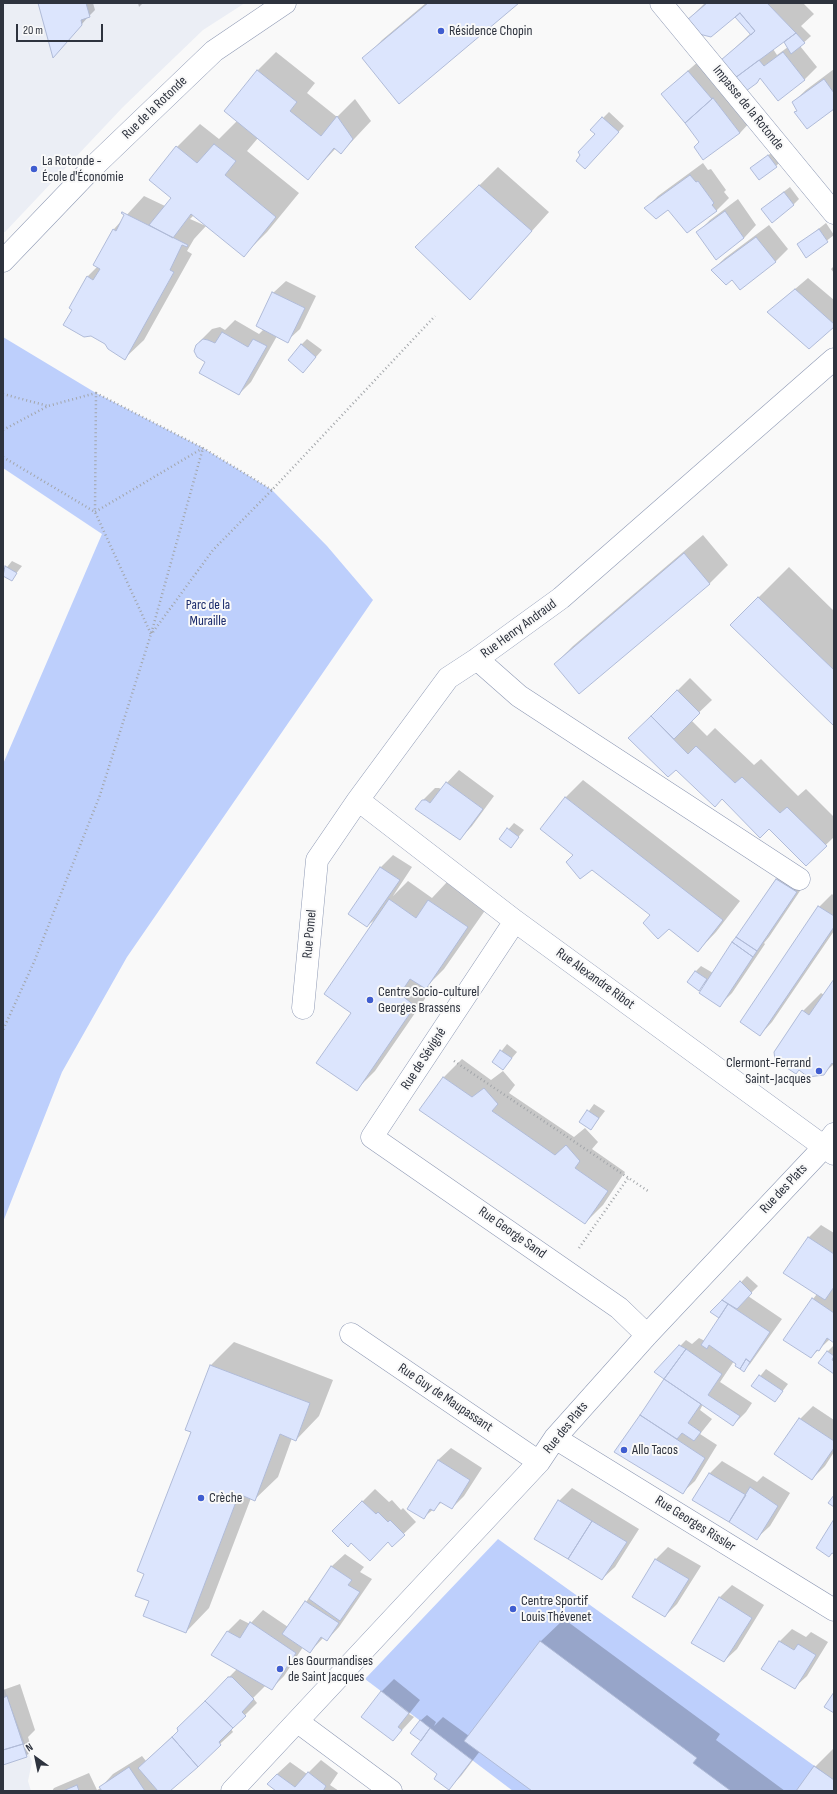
<!DOCTYPE html>
<meta charset="utf-8">
<style>
body{margin:0}
#map{position:relative;width:837px;height:1794px;overflow:hidden;background:#f9f9f9;font-family:"Sofia Sans Condensed",sans-serif}
canvas{display:block}
.frame{position:absolute;inset:0;border:4px solid #2e333e;pointer-events:none}
.north{position:absolute;left:16px;top:1738px;width:40px;height:40px;-webkit-text-stroke:3px #f9f9f9;paint-order:stroke;rotate:327deg;font-size:11px;font-weight:700;line-height:16px;text-align:center;color:#2e333e}
.north::after{content:'';display:block;margin:auto;width:14px;height:18px;background:#2e333e;clip-path:polygon(50% 0,100% 100%,50% 72%,0 100%)}
.scale{position:absolute;left:16px;top:24px;width:87px;height:18px;box-sizing:border-box;border:2px solid #2e333e;border-top:0;padding-left:5px;font-size:12px;line-height:14px;white-space:nowrap;color:#2e333e;-webkit-text-stroke:3px #f9f9f9;paint-order:stroke}
</style>
<div id="map">
<canvas width="837" height="1794"></canvas>
<div class="frame"></div>
<div class="north">N</div>
<div class="scale">20 m</div>
</div>
<script>
const c = document.querySelector('canvas').getContext('2d');
c.lineJoin = 'round';
function fill(path, color) { c.fillStyle = color; c.fill(path, 'evenodd'); }
const shape = rows => new Path2D(rows.map(r => 'M' + r).join(''));
function stroke(path, color, width, dash) { c.strokeStyle = color; c.lineWidth = width; c.lineCap = dash ? 'butt' : 'round'; c.setLineDash(dash || []); c.stroke(path); }
function drawText(font, color, halo, rows, align = 'center') {
  c.font = font + ' "Sofia Sans Condensed",sans-serif'; c.lineWidth = 4; c.setLineDash([]); c.textBaseline = 'middle'; c.strokeStyle = halo; c.fillStyle = color; for (const [text, x, y, turn = 0] of rows) {
    c.save(); c.translate(x, y); c.rotate((+turn || 0) * Math.PI / 180); c.textAlign = isNaN(turn) ? turn : align; if (halo) c.strokeText(text, 0, 0); c.fillText(text, 0, 0); c.restore();
  }
}
fill(shape([
 [3,3,245,3,203,30,123,107,5,232,3,232],
 [3,1685,32,1762,28,1781,31,1791,3,1791]
]), '#ebeef5');
fill(shape([
 [3,337,96,393,203,448,272,490,327,546,373,600,127,957,62,1072,3,1222,3,764,102,534,3,468],
 [498,1539,834,1780,834,1791,513,1791,365,1679]
]), '#bdcffc');
fill(shape([
 [39,3,93,3,95,10,88,17,59,51],
 [138,3,143,3,139,7],
 [426,3,518,3,364,59,382,40],
 [705,3,803,3,814,14,801,26,811,36,800,46,817,67,805,79,778,100,761,78,756,82,722,60,751,33,737,17,688,20],
 [787,38,788,47,777,55,773,49],
 [276,52,315,83,307,93,337,117,355,99,371,121,341,153,336,148,308,178,258,138,247,151,299,193,267,232,244,255,194,215,190,219,206,226,194,239,187,251,192,254,144,340,125,358,106,343,73,310,87,277,97,267,94,265,114,229,144,196,165,206,172,198,177,147,200,124,219,139,237,121,225,111,258,70],
 [701,59,752,120,740,133,700,142,662,94],
 [834,69,834,107,798,110,793,102,806,90],
 [609,112,624,126,591,162,596,134,603,118],
 [775,150,782,160,776,166,752,168],
 [703,163,708,170,711,169,726,190,724,192,729,198,716,211,646,208,658,196],
 [498,167,549,212,488,280,417,247],
 [790,187,799,199,793,205,769,203],
 [738,199,756,225,744,238,716,258,697,233,710,220],
 [826,223,834,235,806,257,798,245],
 [769,225,788,249,775,262,732,278,712,270,725,258],
 [834,266,834,273,831,269],
 [808,278,834,300,834,325,768,312],
 [286,281,316,296,300,329,287,341,277,336,251,382,239,394,207,361,199,342,212,329,220,327,225,330,235,320,259,334,264,329,273,293],
 [307,339,322,350,309,365,301,345],
 [703,535,728,565,710,583,579,693,555,664,573,646],
 [12,561,22,566,11,580,3,575,3,572],
 [789,567,834,611,834,724,731,625],
 [690,678,712,700,691,720,707,736,715,728,754,765,761,759,798,796,806,789,834,817,834,837,806,864,769,828,630,738],
 [459,770,494,796,472,826,460,839,422,801,435,788,439,788,441,789],
 [583,780,740,901,716,932,698,951,574,855,565,798],
 [514,823,524,830,511,846,500,839],
 [393,855,412,867,393,896,408,881,432,898,447,882,486,909,444,969,429,984,433,987,375,1071,357,1089,352,1013,377,918,367,926,349,913,381,867],
 [789,867,808,879,769,937,764,943,765,944,732,993,720,1005,705,983,699,989,695,972,701,966,713,973,776,879],
 [832,894,834,896,834,931,772,1022,760,1035,742,1022,819,907],
 [834,981,834,1064,823,1074,803,1011,821,993,824,995],
 [507,1044,517,1052,503,1069,493,1062],
 [462,1059,491,1080,503,1071,515,1085,509,1093,574,1137,585,1128,598,1142,592,1149,625,1172,603,1205,585,1223,421,1110,444,1077],
 [594,1104,605,1111,591,1129,581,1122],
 [821,1225,834,1233,834,1342,830,1339,811,1357,813,1299,817,1294,785,1273,809,1237],
 [747,1276,758,1286,748,1296,782,1319,750,1364,743,1370,734,1361,720,1382,752,1403,746,1412,733,1425,703,1404,700,1410,712,1419,700,1434,717,1445,695,1481,682,1493,616,1452,669,1374,655,1372,686,1340,692,1344,699,1338,705,1341,720,1318,712,1312],
 [234,1342,333,1380,319,1416,296,1440,292,1438,278,1477,254,1500,251,1498,209,1608,186,1632,150,1600,145,1574,192,1431,186,1429,211,1365],
 [834,1345,834,1372,827,1352],
 [766,1369,788,1384,775,1401,753,1385],
 [813,1406,834,1420,834,1452,825,1466,812,1479,775,1454,800,1419],
 [451,1448,482,1468,464,1496,452,1508,442,1502,423,1518,438,1460],
 [722,1461,757,1482,763,1476,790,1493,770,1526,757,1538,693,1499,710,1473],
 [572,1488,639,1529,615,1567,602,1579,535,1539,559,1501],
 [375,1489,389,1502,392,1500,401,1510,403,1508,416,1522,392,1545,389,1541,351,1542,333,1531],
 [668,1547,701,1566,677,1604,665,1616,633,1597,656,1559],
 [345,1554,364,1567,360,1572,372,1579,339,1627,327,1640,323,1638,310,1652,303,1647,284,1676,272,1688,266,1685,253,1698,257,1703,231,1729,233,1732,168,1791,52,1791,54,1788,89,1773,97,1790,101,1788,101,1787,113,1774,142,1756,146,1761,179,1730,178,1729,237,1669,227,1632,240,1619,250,1624,263,1610,288,1627,332,1566],
 [732,1585,764,1605,737,1649,724,1661,720,1597],
 [564,1619,720,1734,716,1740,785,1791,534,1791,480,1751,461,1776,449,1788,438,1774,422,1741,420,1721,427,1715,436,1722,434,1726,443,1717,469,1736,540,1642],
 [792,1629,806,1637,811,1632,828,1642,807,1676,794,1688,762,1669,780,1641],
 [394,1679,420,1700,409,1714,414,1717,393,1740,381,1692],
 [20,1684,35,1730,28,1737,32,1750,26,1756,3,1762,3,1690],
 [834,1748,834,1791,797,1791,815,1767],
 [321,1760,338,1773,330,1785,339,1791,278,1791,277,1774,290,1762,307,1774]
]), '#0003');
const building = shape([
 [38,3,86,3,90,17,81,20,82,25,53,58,38,3],
 [428,3,519,3,399,104,362,58,428,3],
 [707,3,767,3,796,33,735,78,721,60,755,31,740,13,711,37,699,34,687,20,707,3],
 [740,13,755,31,751,35,735,17,740,13],
 [796,33,805,43,791,54,784,42,796,33],
 [783,52,805,80,778,101,760,78,757,83,746,91,735,78,759,60,764,66,783,52],
 [257,70,297,102,290,111,321,136,337,116,353,139,341,154,334,148,308,180,224,111,257,70],
 [688,71,712,99,685,123,661,94,688,71],
 [824,79,834,93,834,109,807,129,794,112,797,111,792,102,824,79],
 [713,98,740,133,703,160,694,147,699,142,685,123,713,98],
 [602,117,619,132,585,169,576,161,580,155,578,152,595,134,590,130,602,117],
 [214,144,236,161,225,175,276,217,244,257,191,214,173,238,149,225,171,198,149,180,176,146,197,163,214,144],
 [768,155,777,167,759,180,750,168,768,155],
 [690,175,696,182,698,181,714,203,712,205,717,211,687,233,668,210,656,219,644,208,690,175],
 [479,185,532,231,470,300,415,247,479,185],
 [784,192,794,205,772,223,761,209,784,192],
 [725,211,744,238,716,260,696,232,725,211],
 [122,212,188,245,187,247,182,245,170,270,174,272,125,360,108,349,105,344,91,336,84,337,63,325,72,310,69,308,87,276,93,280,100,269,93,265,113,229,116,231,124,215,121,213,122,212],
 [819,229,828,242,806,258,797,244,819,229],
 [756,237,776,262,740,290,732,280,726,285,711,270,756,237],
 [795,289,834,324,834,327,809,349,767,312,795,289],
 [272,292,305,308,288,343,256,326,272,292],
 [222,332,248,347,253,339,267,346,239,395,199,373,205,362,197,357,194,351,196,345,203,339,208,340,215,343,222,332],
 [301,344,316,357,303,373,288,360,301,344],
 [684,553,710,584,579,694,554,664,684,553],
 [5,566,17,573,12,581,3,576,5,566],
 [758,597,834,670,834,726,730,625,758,597],
 [677,690,700,713,674,739,651,716,677,690],
 [651,716,688,754,696,746,735,783,742,777,780,813,787,807,827,846,806,866,769,829,760,838,722,799,715,807,676,770,668,777,628,738,651,716],
 [446,782,483,809,460,840,415,809,422,800,426,800,430,803,446,782],
 [565,797,723,920,698,952,669,929,658,939,643,923,650,915,592,870,580,879,566,862,573,855,540,829,565,797],
 [507,828,519,837,511,848,499,839,507,828],
 [380,867,400,880,367,927,348,914,380,867],
 [776,879,797,892,757,951,736,937,776,879],
 [389,899,416,918,428,900,468,927,426,989,410,979,400,994,415,1006,357,1091,316,1063,351,1013,324,994,389,899],
 [818,906,834,916,834,927,760,1036,740,1022,818,906],
 [736,937,757,951,753,957,732,942,736,937],
 [732,942,753,957,720,1007,699,993,732,942],
 [695,971,707,979,699,991,687,982,695,971],
 [834,979,834,1065,832,1063,824,1075,808,1077,799,1070,796,1074,775,1060,774,1052,802,1010,809,1015,834,979],
 [500,1050,512,1058,503,1070,492,1062,500,1050],
 [443,1077,472,1097,484,1088,498,1104,492,1111,555,1155,566,1145,580,1161,575,1168,608,1191,585,1224,419,1110,443,1077],
 [587,1110,599,1118,591,1130,579,1122,587,1110],
 [808,1237,834,1254,834,1287,825,1300,783,1273,808,1237],
 [740,1281,752,1293,737,1309,722,1300,740,1281],
 [812,1298,834,1313,834,1343,827,1338,819,1351,817,1350,811,1358,783,1340,812,1298],
 [722,1300,728,1304,719,1318,710,1312,722,1300],
 [728,1304,770,1332,750,1362,746,1359,740,1369,735,1366,736,1364,709,1345,707,1349,701,1345,728,1304],
 [679,1345,686,1349,664,1379,654,1372,679,1345],
 [686,1349,722,1374,708,1395,740,1416,733,1426,664,1379,686,1349],
 [827,1351,834,1356,832,1360,834,1361,834,1374,818,1363,827,1351],
 [746,1359,750,1362,744,1372,740,1369,746,1359],
 [210,1365,310,1403,296,1441,280,1434,255,1501,239,1494,186,1633,143,1616,149,1601,135,1596,144,1574,137,1571,191,1432,185,1430,210,1365],
 [759,1375,783,1391,775,1402,751,1386,759,1375],
 [664,1379,701,1404,688,1423,701,1432,694,1441,682,1433,677,1439,640,1415,664,1379],
 [640,1415,705,1458,683,1494,614,1452,640,1415],
 [799,1418,834,1441,834,1448,812,1480,774,1454,799,1418],
 [438,1460,470,1480,452,1509,440,1502,434,1511,430,1509,424,1519,407,1509,438,1460],
 [709,1473,746,1495,729,1522,692,1500,709,1473],
 [750,1487,778,1506,757,1540,729,1522,750,1487],
 [834,1495,834,1507,828,1503,834,1495],
 [558,1500,592,1521,568,1559,534,1539,558,1500],
 [362,1501,376,1514,378,1512,388,1522,390,1520,405,1535,392,1547,388,1542,370,1561,351,1543,348,1547,332,1531,362,1501],
 [834,1519,834,1554,832,1553,829,1557,816,1548,834,1519],
 [592,1521,627,1542,602,1580,568,1559,592,1521],
 [655,1559,689,1579,665,1617,632,1597,655,1559],
 [331,1566,352,1580,348,1585,360,1592,340,1621,309,1599,331,1566],
 [719,1597,752,1618,724,1662,691,1643,719,1597],
 [305,1601,339,1623,327,1641,321,1637,310,1653,282,1634,305,1601],
 [250,1622,296,1653,272,1690,211,1655,227,1631,240,1638,250,1622],
 [540,1641,697,1758,693,1763,731,1791,532,1791,464,1741,540,1641],
 [779,1641,794,1650,798,1644,816,1655,795,1689,761,1669,779,1641],
 [228,1677,232,1677,254,1699,242,1712,246,1716,233,1728,205,1701,228,1677],
 [381,1691,409,1713,398,1727,402,1730,393,1741,361,1717,381,1691],
 [834,1692,834,1713,824,1707,834,1692],
 [7,1696,23,1744,3,1750,3,1698,7,1696],
 [205,1701,233,1728,219,1742,221,1745,198,1767,172,1737,178,1731,177,1728,205,1701],
 [420,1720,430,1728,421,1741,410,1733,420,1720],
 [430,1728,472,1760,449,1790,434,1779,437,1774,411,1754,430,1728],
 [172,1737,198,1767,170,1791,158,1791,138,1768,172,1737],
 [23,1744,27,1757,3,1765,3,1750,23,1744],
 [814,1766,834,1780,834,1791,796,1791,814,1766],
 [129,1767,145,1791,102,1791,99,1787,129,1767],
 [308,1772,326,1786,323,1791,276,1791,267,1784,277,1774,295,1787,308,1772],
 [77,1785,79,1791,63,1791,77,1785]
]);
fill(building, '#dce5fd');
stroke(building, '#b0bbd8', 1);
const minor = shape([
 [661,3,834,213],
 [3,261,94,166,214,51,285,3],
 [477,659,519,696,799,879],
 [358,800,515,921,834,1154],
 [515,921,372,1137,619,1308,647,1335],
 [303,1008,317,860,358,800,448,678,477,659,561,598,834,359],
 [351,1334,539,1462],
 [555,1438,834,1610],
 [298,1722,391,1791],
 [232,1791,526,1476,539,1462,555,1438,647,1335,824,1147,834,1134]
]);
stroke(minor, '#8e99b4', 23);
stroke(shape([
 [96,393,203,448,272,490],
 [3,394,48,406],
 [3,430,48,406,96,393,95,512,203,448,151,634,100,795,34,962,3,1030],
 [3,457,95,512,151,634],
 [153,632,213,550,272,490,435,316],
 [454,1061,648,1191],
 [579,1248,628,1178]
]), '#a2a5a9', 2.5, [1, 3]);
stroke(minor, '#fff', 22);
for (const [x, y, r, color] of [
 [441,31,4,"#3f5dd0"],
 [34,169,4,"#3f5dd0"],
 [370,1000,4,"#3f5dd0"],
 [819,1071,4,"#3f5dd0"],
 [624,1450,4,"#3f5dd0"],
 [201,1498,4,"#3f5dd0"],
 [513,1609,4,"#3f5dd0"],
 [280,1669,4,"#3f5dd0"]
]) { const dot = new Path2D(); dot.arc(x, y, r, 0, 2 * Math.PI); c.fillStyle = color; c.fill(dot); stroke(dot, '#f9f9f9', 1.5); }
drawText('14px', '#2e333e', '#f9f9f9', [
 ["Résidence Chopin",449,31],
 ["La Rotonde -",42,161],
 ["École d'Économie",42,177],
 ["Centre Socio-culturel",378,992],
 ["Georges Brassens",378,1008],
 ["Clermont-Ferrand",811,1063,"right"],
 ["Saint-Jacques",811,1079,"right"],
 ["Allo Tacos",632,1450],
 ["Crèche",209,1498],
 ["Centre Sportif",521,1601],
 ["Louis Thévenet",521,1617],
 ["Les Gourmandises",288,1661],
 ["de Saint Jacques",288,1677]
], 'left');
drawText('14px', '#2e333e', '#f9f9f9', [
 ["Rue de la Rotonde",155,108,-44],
 ["Impasse de la Rotonde",748,108,51],
 ["Rue Henry Andraud",519,629,-36],
 ["Rue Pomel",310,934,-85],
 ["Rue Alexandre Ribot",595,979,36],
 ["Rue de Sévigné",424,1059,-57],
 ["Rue des Plats",784,1189,-47],
 ["Rue George Sand",512,1233,35],
 ["Rue Guy de Maupassant",445,1398,34],
 ["Rue des Plats",566,1428,-51],
 ["Rue Georges Rissler",695,1524,32]
]);
drawText('14px', '#1a2a6a', '#f9f9f9', [
 ["Parc de la",208,605],
 ["Muraille",208,621]
]);
</script>
